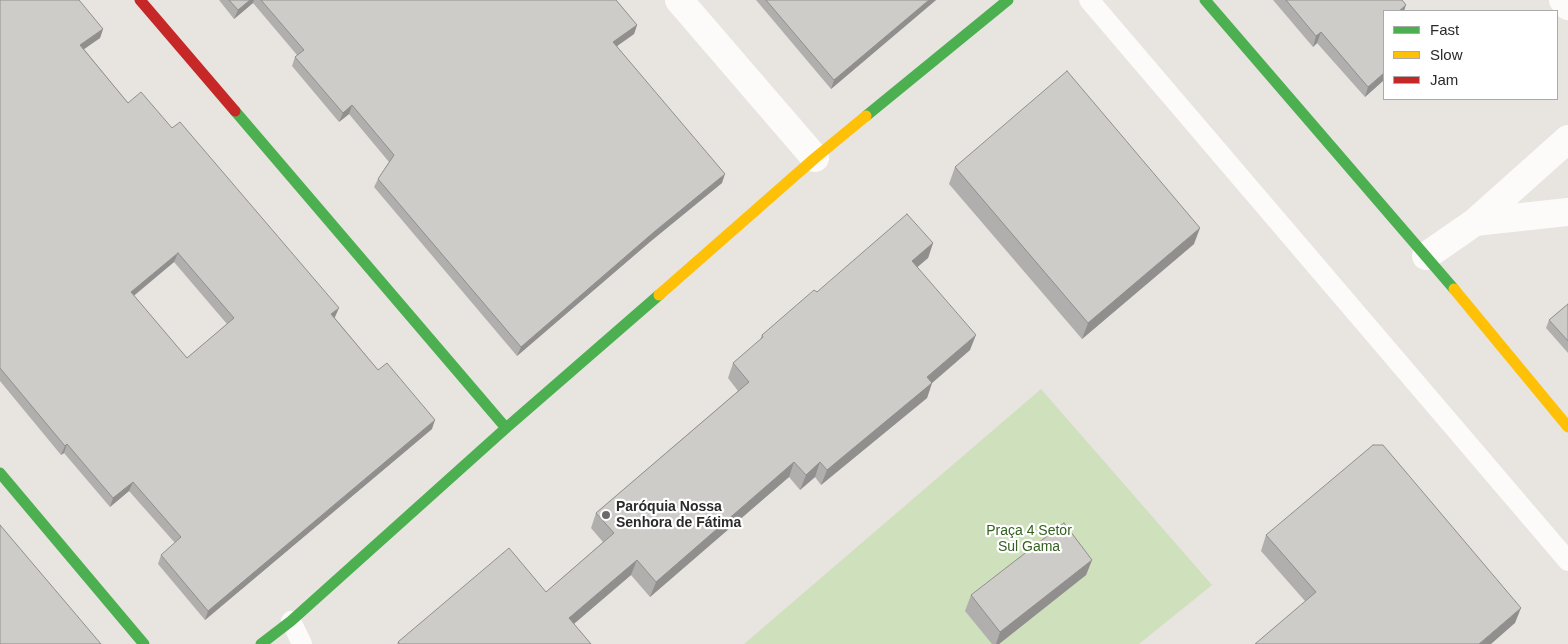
<!DOCTYPE html>
<meta charset="utf-8">
<style>
body{margin:0}
#map{position:relative;width:1568px;height:644px;overflow:hidden;background:#e8e4e0;font-family:Helvetica,sans-serif}
canvas{display:block}
.legend{position:absolute;left:1383px;top:10px;width:175px;height:90px;box-sizing:border-box;background:#fff;border:1px solid #aaa;margin:0;padding:6px 9px;list-style:none;font-size:15px;color:#2a2a2a}
.legend li{display:flex;align-items:center;gap:10px;height:25px}
.legend b{width:25px;border:1px solid #aaa}
</style>
<div id="map">
<canvas width="1568" height="644"></canvas>
<ul class="legend">
<li><b style="height:6px;background:#4caf50"></b>Fast</li>
<li><b style="height:6px;background:#ffc107"></b>Slow</li>
<li><b style="height:6px;background:#c62828"></b>Jam</li>
</ul>
</div>
<script>
const c = document.querySelector('canvas').getContext('2d');
c.lineJoin = 'round';
function fill(path, color) { c.fillStyle = color; c.fill(path, 'evenodd'); }
const shape = rows => new Path2D(rows.map(r => 'M' + r).join(''));
function stroke(path, color, width, dash) { c.strokeStyle = color; c.lineWidth = width; c.lineCap = dash ? 'butt' : 'round'; c.setLineDash(dash || []); c.stroke(path); }
function drawText(font, color, halo, rows, align = 'center') {
  c.font = font + ' Helvetica,sans-serif'; c.lineWidth = 4.5; c.setLineDash([]); c.textBaseline = 'middle'; c.strokeStyle = halo; c.fillStyle = color; for (const [text, x, y, turn = 0] of rows) {
    c.save(); c.translate(x, y); c.rotate((+turn || 0) * Math.PI / 180); c.textAlign = isNaN(turn) ? turn : align; if (halo) c.strokeText(text, 0, 0); c.fillText(text, 0, 0); c.restore();
  }
}
fill(shape([
 [1041,389,1212,585,1139,644,744,644]
]), '#cfe0bc');
stroke(shape([
 [1089,0,1568,561],
 [291,621,302,644]
]), '#fcfbfa', 20);
stroke(shape([
 [679,0,815,158],
 [1563,0,1568,6],
 [1475,222,1568,212],
 [1426,256,1475,222,1568,139]
]), '#fcfbfa', 28);
stroke(shape([
 [1205,0,1454,289],
 [235,111,506,428],
 [866,116,1008,0],
 [0,473,144,644],
 [261,644,291,621,506,428,659,295]
]), '#4caf50', 11);
stroke(shape([
 [1454,289,1568,427],
 [659,295,815,158,866,116]
]), '#ffc107', 11);
stroke(shape([
 [140,0,235,111]
]), '#c62828', 11);
fill(shape([
 [0,0,103,29,100,38,84,49,128,103,335,317,335,318,378,370,432,429,205,620,158,564,161,555,175,543,129,491,110,507,64,453,61,455,0,381],
 [174,262,227,324,187,358,134,296],
 [219,0,616,0,637,25,634,34,617,46,722,183,651,241,517,356,374,187,378,179,389,162,349,114,339,122,292,66,295,57,297,55,253,3,234,19],
 [756,0,936,0,831,89],
 [1273,0,1402,0,1384,11,1384,80,1365,97,1317,43,1313,47],
 [955,167,1194,244,1082,339,949,184],
 [933,243,928,258,917,267,970,350,932,383,927,398,821,485,815,477,800,490,789,477,650,597,631,575,574,624,591,644,397,644,398,642,546,592,603,542,591,528,596,513,738,391,728,378,733,363,760,340,762,335,817,292],
 [1568,304,1568,353,1546,328,1549,320],
 [1266,535,1515,623,1305,601,1261,551],
 [1092,560,1086,575,999,644,992,644,965,611,971,595]
]), '#b1afad');
fill(shape([
 [250,0,254,0,253,3,234,19,238,10],
 [929,0,936,0,831,89,834,80],
 [1406,5,1404,11,1399,11],
 [637,25,634,34,610,51,613,42],
 [103,29,100,38,77,54,80,45],
 [1321,32,1317,43,1313,47,1316,36],
 [1384,73,1384,80,1365,97,1368,87],
 [352,105,349,114,339,122,343,113],
 [725,174,722,183,651,241,517,356,521,347,654,232],
 [1200,228,1194,244,1082,339,1088,323],
 [933,243,928,258,907,276,912,261],
 [178,253,174,262,127,301,131,292],
 [339,308,335,317,328,323,331,314],
 [976,335,970,350,932,383,927,398,821,485,827,470,927,377],
 [435,420,432,429,205,620,208,611],
 [67,444,64,453,61,455,65,446],
 [794,462,789,477,650,597,656,582],
 [820,462,815,477,800,490,806,475],
 [133,482,129,491,110,507,113,498],
 [637,560,631,575,563,633,569,618],
 [1092,560,1086,575,999,644,996,644,1000,632],
 [1521,608,1515,623,1491,644,1479,644]
]), '#908f8d');
const building = shape([
 [0,0,79,0,103,29,80,45,128,103,141,92,172,128,180,122,339,308,331,314,378,370,387,363,435,420,208,611,161,555,181,537,133,482,113,498,67,444,65,446,0,368,0,0],
 [178,253,234,318,187,358,131,292,178,253],
 [229,0,250,0,238,10,229,0],
 [261,0,616,0,637,25,613,42,725,174,654,232,521,347,378,179,394,155,352,105,343,113,295,57,304,50,261,0],
 [766,0,929,0,834,80,766,0],
 [1286,0,1402,0,1406,5,1399,11,1384,11,1384,73,1368,87,1321,32,1316,36,1286,0],
 [1067,71,1200,228,1088,323,955,167,1067,71],
 [907,214,933,243,912,261,976,335,927,377,932,383,827,470,820,462,806,475,794,462,656,582,637,560,569,618,591,644,400,644,398,642,509,548,546,592,614,533,596,513,749,382,733,363,763,337,762,335,814,290,817,292,907,214],
 [1568,304,1568,341,1549,320,1568,304],
 [1373,445,1383,445,1521,608,1479,644,1255,644,1316,592,1266,535,1373,445],
 [1064,523,1092,560,1000,632,971,595,1064,523],
 [0,525,101,644,0,644,0,525]
]);
fill(building, '#ceccc9');
stroke(building, '#908f8d', 1);
for (const [x, y, r, color] of [
 [606,515,5,"#6c6b6a"]
]) { const dot = new Path2D(); dot.arc(x, y, r, 0, 2 * Math.PI); c.fillStyle = color; c.fill(dot); stroke(dot, '#fff', 2); }
drawText('bold 14px', '#2a2a2a', '#fff', [
 ["Paróquia Nossa",616,507],
 ["Senhora de Fátima",616,523]
], 'left');
drawText('14px', '#346120', '#fff', [
 ["Praça 4 Setor",1029,531],
 ["Sul Gama",1029,547]
]);
</script>
